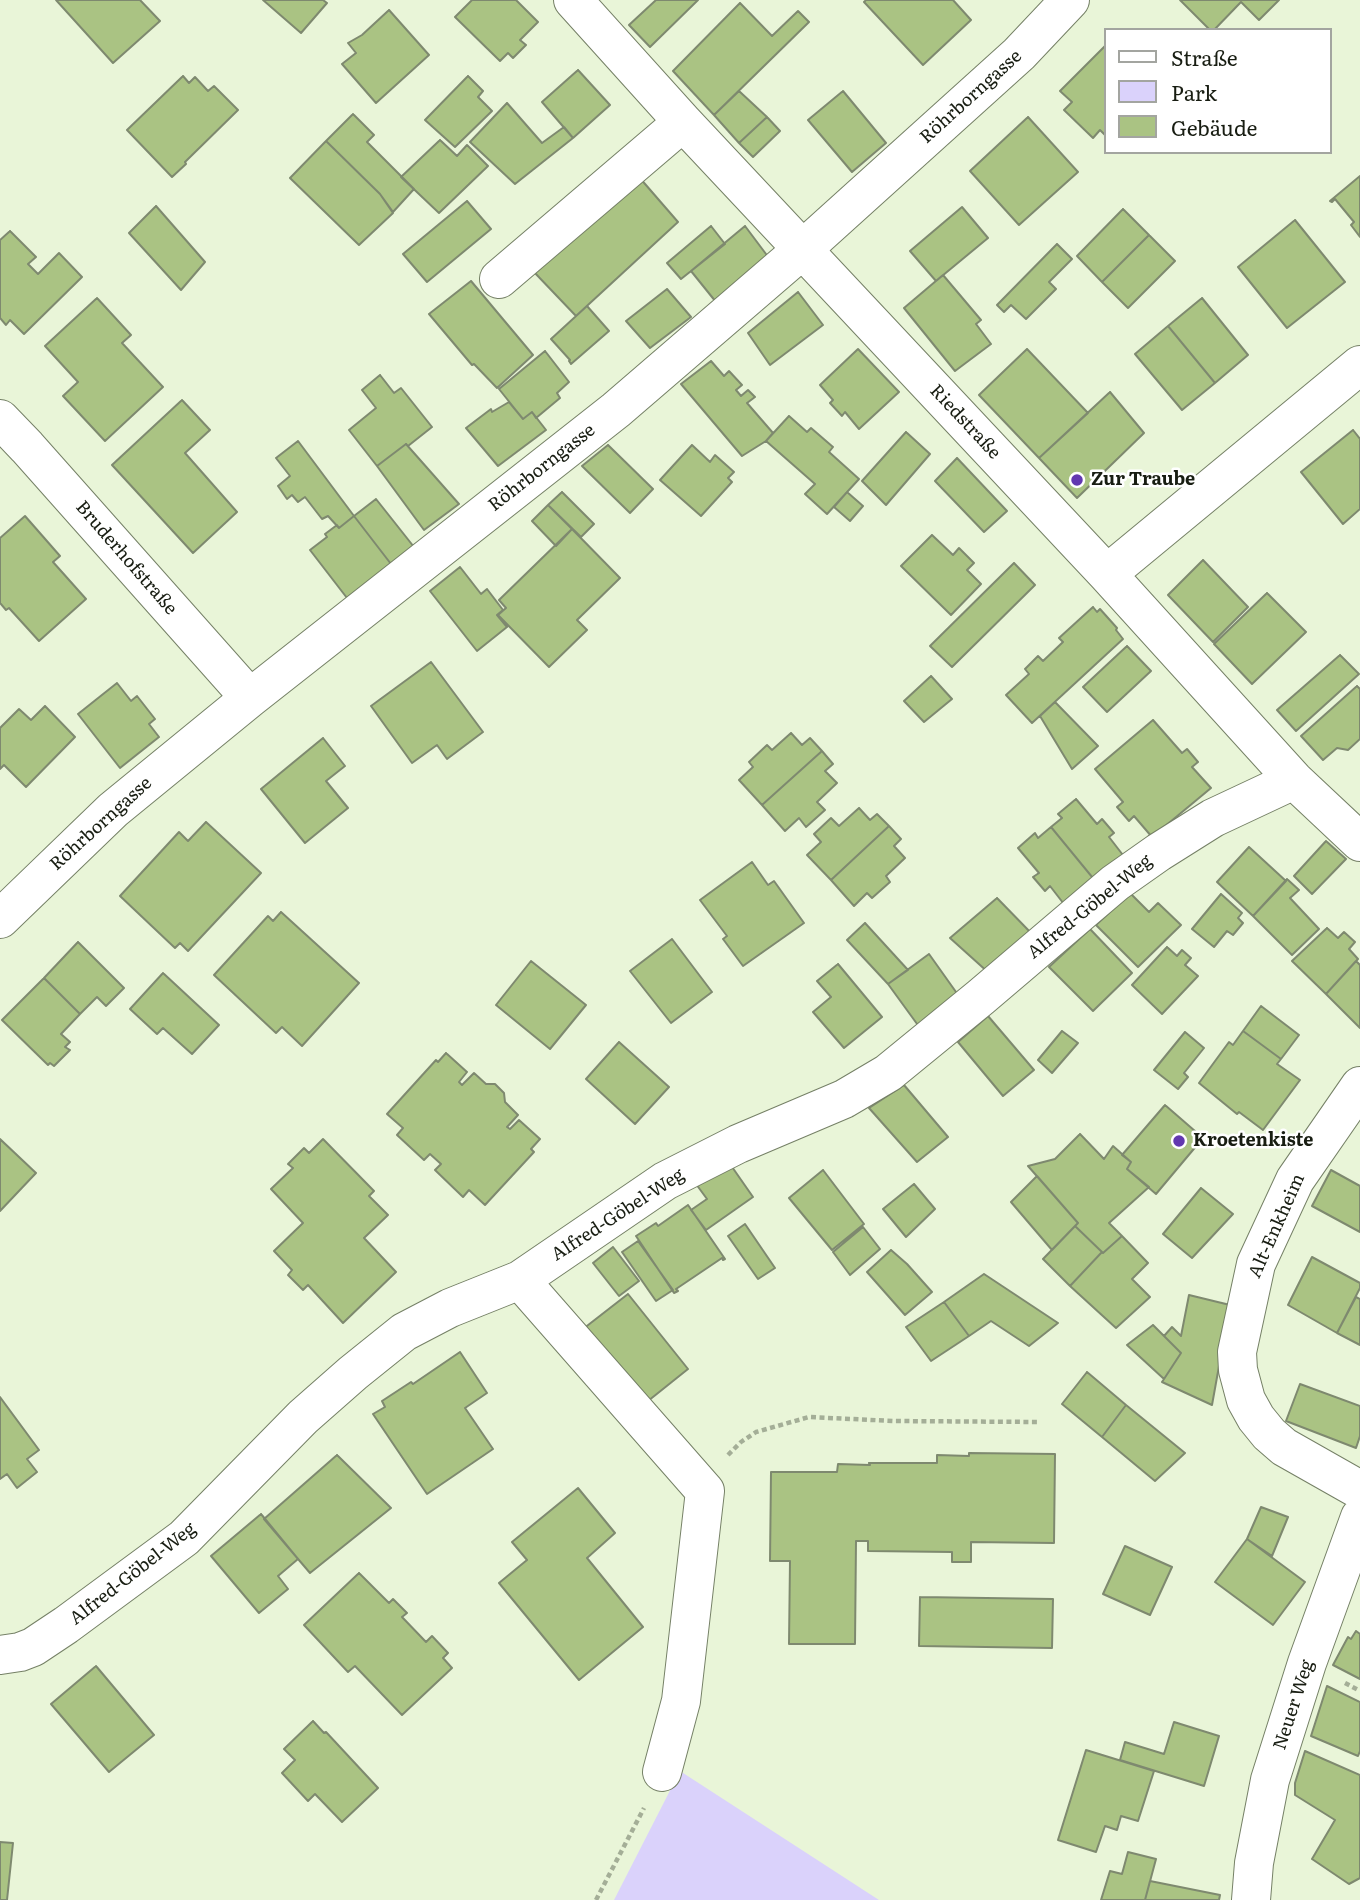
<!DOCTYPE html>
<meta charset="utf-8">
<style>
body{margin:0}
#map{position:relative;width:1360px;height:1900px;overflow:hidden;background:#e9f5d8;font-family:Literata,serif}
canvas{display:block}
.legend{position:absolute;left:1104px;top:28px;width:228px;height:126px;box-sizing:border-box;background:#fff;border:2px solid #a3a5a0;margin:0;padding:9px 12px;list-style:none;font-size:21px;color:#181d12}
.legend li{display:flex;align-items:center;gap:14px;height:35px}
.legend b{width:35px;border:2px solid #a3a5a0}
</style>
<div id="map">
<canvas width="1360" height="1900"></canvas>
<ul class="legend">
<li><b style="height:9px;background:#fff"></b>Straße</li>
<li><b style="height:19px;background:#dad2fb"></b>Park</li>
<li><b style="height:19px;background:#aac383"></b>Gebäude</li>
</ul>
</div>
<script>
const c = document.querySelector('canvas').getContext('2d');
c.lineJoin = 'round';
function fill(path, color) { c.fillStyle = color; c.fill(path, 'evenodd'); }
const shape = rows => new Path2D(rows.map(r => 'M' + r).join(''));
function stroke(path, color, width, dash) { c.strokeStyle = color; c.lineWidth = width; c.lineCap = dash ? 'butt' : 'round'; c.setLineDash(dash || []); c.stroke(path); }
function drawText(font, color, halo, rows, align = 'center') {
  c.font = font + ' Literata,serif'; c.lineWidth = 5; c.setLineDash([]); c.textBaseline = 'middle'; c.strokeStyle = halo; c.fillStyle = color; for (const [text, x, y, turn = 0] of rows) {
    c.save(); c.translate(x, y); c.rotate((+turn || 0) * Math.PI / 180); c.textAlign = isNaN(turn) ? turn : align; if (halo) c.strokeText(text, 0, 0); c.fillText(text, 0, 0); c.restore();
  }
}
fill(shape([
 [680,1771,879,1900,614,1900]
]), '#dad2fb');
const building = shape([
 [56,0,140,0,160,21,113,63,56,0],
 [263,0,323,0,327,3,301,33,263,0],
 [472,0,516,0,538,22,520,40,526,45,513,58,508,53,500,61,455,17,472,0],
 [656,0,698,0,650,47,629,25,656,0],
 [866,0,953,0,971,20,923,65,864,2,866,0],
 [1180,0,1279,0,1259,20,1241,2,1214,30,1210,30,1180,0],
 [740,3,772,36,798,11,809,22,714,115,673,71,740,3],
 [389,10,429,55,376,103,342,64,356,53,348,43,362,35,389,10],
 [1106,45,1106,136,1100,130,1093,138,1064,110,1072,102,1060,91,1106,45],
 [578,70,610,105,573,138,542,102,578,70],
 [183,76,189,83,195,77,208,91,214,86,238,110,185,162,186,164,172,177,127,130,183,76],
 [468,76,483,91,478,97,492,111,455,147,425,120,468,76],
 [739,91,767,117,739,143,714,115,739,91],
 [843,91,886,143,852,172,808,120,843,91],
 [507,103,542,143,564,127,573,138,515,184,470,142,507,103],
 [353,114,374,135,367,142,414,189,393,212,380,194,326,141,353,114],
 [767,117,780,131,753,157,739,143,767,117],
 [1028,117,1078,172,1019,225,970,171,1028,117],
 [440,140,457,156,467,145,488,166,439,213,401,177,440,140],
 [326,141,380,194,393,213,359,245,290,178,326,141],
 [1360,176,1360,237,1351,225,1354,222,1335,199,1332,202,1330,201,1360,176],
 [639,177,678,222,576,316,534,272,639,177],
 [467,201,491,229,427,282,403,254,467,201],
 [156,206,205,262,181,290,129,233,156,206],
 [962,207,988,238,936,281,910,251,962,207],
 [1123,209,1149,235,1102,282,1077,256,1123,209],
 [1295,220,1345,282,1287,328,1238,267,1295,220],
 [711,226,725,244,681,279,667,263,711,226],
 [745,226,769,258,716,302,691,271,745,226],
 [10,231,36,257,28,264,38,274,59,253,82,277,24,334,10,320,6,325,0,318,0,240,10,231],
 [1149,235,1175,261,1128,308,1102,282,1149,235],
 [1057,244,1072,259,1049,282,1056,289,1026,319,1011,305,1004,312,997,305,1057,244],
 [943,275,981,320,976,324,991,344,955,371,904,308,943,275],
 [471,281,533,355,497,388,474,364,472,365,429,314,471,281],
 [667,289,691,317,650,348,626,321,667,289],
 [798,292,823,325,770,365,748,333,798,292],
 [97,298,131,335,122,343,163,387,105,441,63,396,78,382,45,346,97,298],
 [1202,298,1248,355,1215,383,1168,326,1202,298],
 [587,306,609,331,571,364,569,361,570,360,551,339,587,306],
 [1168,326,1215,383,1182,410,1135,354,1168,326],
 [858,349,899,392,859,429,845,412,842,416,830,403,833,400,820,385,858,349],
 [1027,349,1088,413,1039,458,979,395,1027,349],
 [545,351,569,382,557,393,560,398,536,418,532,412,523,419,499,389,545,351],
 [711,361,724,376,729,371,742,385,736,390,741,396,748,390,755,397,747,403,773,433,766,441,742,456,681,384,711,361],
 [380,375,394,393,401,388,432,427,408,446,406,444,377,466,349,430,376,408,362,390,380,375],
 [1110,392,1144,433,1077,498,1039,458,1110,392],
 [182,400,210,430,185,453,237,512,193,553,112,465,182,400],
 [509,402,523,419,532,412,546,430,498,466,466,428,491,409,492,412,509,402],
 [789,416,807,432,811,428,833,447,829,452,859,479,827,514,805,494,815,484,766,441,789,416],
 [1353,430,1360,439,1360,509,1343,524,1301,472,1353,430],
 [906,432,930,454,886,505,862,481,906,432],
 [298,441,354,516,339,528,328,516,322,519,305,497,298,502,292,495,287,499,278,486,290,476,276,458,298,441],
 [406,444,459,504,424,530,377,466,406,444],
 [608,445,653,489,630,513,582,466,608,445],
 [692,445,710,462,715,455,734,472,728,478,732,482,701,516,660,480,692,445],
 [957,458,1007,511,984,532,935,481,957,458],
 [562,492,594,524,581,537,548,505,562,492],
 [847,492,863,506,850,521,834,507,847,492],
 [376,499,414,547,391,564,354,516,376,499],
 [548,505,572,529,556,546,532,521,548,505],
 [25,516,60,556,53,562,86,599,39,641,9,608,6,610,0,603,0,538,25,516],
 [354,516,391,564,347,598,310,550,327,537,325,534,337,525,339,528,354,516],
 [572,529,620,578,577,620,587,630,549,667,498,615,506,608,499,600,572,529],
 [932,535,953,555,959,548,974,563,967,570,981,584,951,615,901,566,932,535],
 [1203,560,1248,607,1213,642,1168,595,1203,560],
 [1014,563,1035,585,952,667,930,646,1014,563],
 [460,567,481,594,487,589,503,610,497,615,507,627,477,651,430,591,460,567],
 [1267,593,1306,632,1252,684,1214,644,1267,593],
 [1093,607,1097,612,1100,609,1117,628,1116,630,1123,639,1032,723,1006,695,1029,674,1025,669,1038,656,1043,661,1063,642,1059,638,1093,607],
 [1127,646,1151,671,1107,712,1083,687,1127,646],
 [1340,655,1359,674,1296,731,1277,710,1340,655],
 [431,662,483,732,447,759,437,745,412,763,371,706,431,662],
 [931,676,952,699,924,722,904,701,931,676],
 [117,683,131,701,137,696,155,719,149,724,159,737,120,768,78,714,117,683],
 [1357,686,1360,689,1360,739,1348,750,1337,748,1323,760,1301,736,1357,686],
 [1055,702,1098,746,1072,769,1040,716,1055,702],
 [45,706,75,737,26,787,4,765,0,769,0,728,19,709,31,720,45,706],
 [1153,720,1182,753,1187,749,1198,762,1192,767,1211,788,1152,837,1134,816,1129,821,1117,807,1123,802,1095,769,1153,720],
 [791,733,802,745,810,738,822,751,762,805,739,780,753,767,749,762,767,745,772,750,791,733],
 [323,738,345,766,326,781,348,808,305,843,261,789,323,738],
 [822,751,833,764,825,771,837,783,817,802,825,810,806,827,799,818,785,831,762,805,822,751],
 [1076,799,1097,824,1102,819,1114,833,1109,837,1126,859,1097,883,1051,827,1062,818,1058,814,1076,799],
 [859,808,870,820,877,814,889,826,831,880,807,855,821,842,814,834,831,818,839,826,859,808],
 [206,822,261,873,188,951,180,943,175,948,120,896,179,832,188,841,206,822],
 [889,826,901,839,894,846,905,858,886,876,890,882,872,898,867,893,854,906,831,880,889,826],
 [1051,827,1097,883,1067,908,1050,886,1045,891,1033,877,1039,873,1018,848,1035,833,1038,838,1051,827],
 [1326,841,1346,859,1312,894,1294,876,1326,841],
 [1249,847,1286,881,1253,916,1217,882,1249,847],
 [752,862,768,885,774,881,804,923,743,966,723,939,727,936,700,900,752,862],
 [1287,879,1299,890,1290,898,1319,929,1292,955,1253,916,1287,879],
 [1130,893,1149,912,1158,903,1181,925,1138,967,1096,925,1130,893],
 [1221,894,1242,913,1238,918,1243,923,1233,935,1227,931,1214,947,1192,929,1221,894],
 [997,898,1034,936,990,974,950,938,997,898],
 [281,912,359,983,302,1046,282,1027,276,1033,214,975,268,916,273,921,281,912],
 [865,923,908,970,888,984,847,940,865,923],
 [1327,928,1338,938,1344,932,1355,942,1349,949,1358,959,1326,994,1292,961,1327,928],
 [1090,929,1132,973,1093,1011,1049,967,1090,929],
 [672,939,712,992,671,1023,630,971,672,939],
 [78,942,124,988,106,1006,97,997,80,1014,44,978,78,942],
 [1167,947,1177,956,1182,950,1191,958,1185,965,1198,976,1162,1014,1132,985,1167,947],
 [929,954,961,999,920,1028,888,984,929,954],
 [531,961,586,1005,550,1049,496,1005,531,961],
 [1356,961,1360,965,1360,1028,1326,994,1356,961],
 [838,964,882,1017,844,1048,813,1012,831,997,817,981,838,964],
 [163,973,219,1025,192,1054,163,1028,157,1034,130,1009,163,973],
 [44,978,80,1014,61,1034,70,1042,65,1047,70,1050,54,1066,50,1063,48,1065,2,1020,44,978],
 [1261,1006,1299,1035,1281,1059,1243,1031,1261,1006],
 [988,1016,1034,1070,1003,1096,958,1042,988,1016],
 [1062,1031,1078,1043,1052,1073,1038,1060,1062,1031],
 [1243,1031,1281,1059,1277,1064,1300,1080,1263,1130,1239,1112,1237,1114,1199,1083,1229,1042,1233,1045,1243,1031],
 [1185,1032,1204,1048,1184,1073,1188,1077,1178,1089,1154,1070,1185,1032],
 [619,1042,669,1087,635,1124,586,1079,619,1042],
 [446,1053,467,1072,459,1082,462,1085,474,1073,486,1084,495,1084,504,1093,505,1102,518,1115,507,1127,510,1129,519,1120,540,1139,531,1149,534,1152,485,1205,469,1190,463,1197,435,1170,441,1164,430,1154,424,1160,397,1135,403,1128,387,1114,436,1060,438,1062,446,1053],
 [904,1085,948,1137,917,1162,869,1108,904,1085],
 [1165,1105,1203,1138,1156,1194,1127,1169,1131,1162,1122,1155,1165,1105],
 [1080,1134,1104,1159,1113,1146,1131,1162,1127,1169,1149,1187,1109,1223,1122,1236,1103,1253,1075,1226,1078,1223,1028,1166,1055,1159,1080,1134],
 [0,1139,36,1173,0,1211,0,1139],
 [323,1139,374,1191,369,1196,388,1215,364,1238,396,1272,343,1323,308,1285,303,1290,288,1275,292,1270,274,1251,303,1223,271,1189,293,1168,288,1164,304,1148,309,1153,323,1139],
 [730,1164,753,1197,706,1230,691,1210,707,1199,696,1184,730,1164],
 [823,1170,864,1224,832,1250,789,1198,823,1170],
 [1331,1170,1360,1186,1360,1232,1312,1206,1331,1170],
 [1037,1176,1078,1223,1052,1250,1011,1202,1037,1176],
 [914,1184,935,1209,906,1237,883,1209,914,1184],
 [1201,1188,1233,1214,1192,1258,1163,1234,1201,1188],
 [688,1205,725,1259,723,1260,722,1258,676,1289,678,1291,674,1293,636,1236,656,1223,658,1226,688,1205],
 [745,1224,775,1268,758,1279,728,1236,745,1224],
 [1075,1226,1102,1252,1070,1286,1043,1259,1075,1226],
 [863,1227,880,1249,850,1275,833,1252,863,1227],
 [1122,1236,1148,1263,1132,1279,1150,1297,1116,1328,1070,1286,1102,1252,1103,1253,1122,1236],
 [638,1241,673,1290,656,1301,622,1252,638,1241],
 [613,1247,639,1281,619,1296,593,1263,613,1247],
 [891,1250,907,1264,932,1292,905,1315,867,1272,891,1250],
 [1312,1257,1360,1283,1360,1288,1337,1333,1288,1305,1312,1257],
 [984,1274,1058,1323,1029,1346,991,1321,969,1336,944,1302,984,1274],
 [628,1294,688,1369,643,1405,583,1329,628,1294],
 [1189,1295,1230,1305,1212,1405,1162,1382,1181,1353,1164,1336,1172,1327,1181,1336,1189,1295],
 [1356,1297,1360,1299,1360,1345,1337,1333,1356,1297],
 [944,1302,969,1336,931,1361,906,1327,944,1302],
 [1153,1325,1181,1353,1164,1379,1127,1345,1153,1325],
 [460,1352,487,1393,465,1408,493,1449,427,1494,373,1414,385,1407,382,1401,411,1382,413,1384,460,1352],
 [1087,1372,1126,1405,1102,1437,1062,1404,1087,1372],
 [1300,1384,1360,1406,1360,1436,1356,1448,1286,1421,1300,1384],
 [0,1397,39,1450,27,1459,37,1472,17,1488,7,1474,0,1479,0,1397],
 [1126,1405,1185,1453,1155,1481,1102,1437,1126,1405],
 [969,1453,1055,1454,1054,1543,971,1542,971,1562,952,1562,952,1552,868,1551,868,1541,856,1541,855,1644,789,1644,790,1561,770,1561,771,1472,837,1472,838,1464,870,1465,869,1463,937,1463,937,1455,969,1456,969,1453],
 [337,1455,391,1508,310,1573,264,1519,337,1455],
 [578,1488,615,1533,587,1558,643,1627,579,1680,499,1583,527,1560,512,1542,578,1488],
 [1261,1507,1288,1517,1272,1556,1247,1539,1261,1507],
 [261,1514,298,1559,278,1576,288,1589,259,1613,211,1556,261,1514],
 [1247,1539,1305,1582,1273,1625,1215,1582,1247,1539],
 [1125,1546,1172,1567,1150,1615,1103,1594,1125,1546],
 [359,1573,389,1603,393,1599,407,1613,402,1617,426,1642,432,1636,448,1653,443,1658,452,1668,402,1715,355,1666,348,1672,304,1625,359,1573],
 [920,1597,1053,1599,1052,1648,919,1646,920,1597],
 [1356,1631,1360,1634,1360,1679,1333,1665,1348,1637,1351,1639,1356,1631],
 [96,1666,154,1735,109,1772,51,1704,96,1666],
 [1327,1686,1360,1702,1360,1751,1358,1756,1311,1736,1327,1686],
 [313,1721,324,1733,326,1732,378,1788,342,1822,315,1794,308,1801,282,1773,295,1760,284,1749,313,1721],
 [1174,1722,1219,1736,1204,1786,1120,1760,1125,1742,1164,1754,1174,1722],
 [1086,1750,1154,1771,1138,1821,1121,1816,1117,1830,1105,1826,1096,1852,1058,1840,1086,1750],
 [1305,1751,1360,1775,1360,1878,1349,1884,1312,1859,1335,1820,1295,1795,1295,1783,1305,1751],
 [0,1842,13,1843,7,1900,0,1900,0,1842],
 [1128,1852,1156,1859,1145,1900,1101,1900,1110,1871,1122,1874,1128,1852],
 [1150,1881,1220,1895,1219,1900,1145,1900,1150,1881]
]);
fill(building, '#aac383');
stroke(building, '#7e896f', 2);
const minor = shape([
 [573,0,683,122,1107,574,1294,780,1360,842],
 [499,279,683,122],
 [0,419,27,447,250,698],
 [1107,574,1360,365],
 [0,919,113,810,250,698,616,410,803,249,1019,54,1070,0],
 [1360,1086,1295,1180,1256,1264,1237,1352,1238,1370,1246,1400,1256,1418,1269,1434,1284,1447,1360,1490],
 [520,1280,705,1491,681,1701,662,1772],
 [0,1655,20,1652,33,1647,66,1625,184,1538,303,1417,353,1373,404,1332,450,1308,520,1280,665,1181,738,1144,844,1099,888,1073,981,997,1115,883,1159,852,1213,818,1294,780],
 [1251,1900,1254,1863,1270,1780,1307,1663,1360,1517]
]);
stroke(minor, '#758066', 40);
stroke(shape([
 [728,1455,741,1442,756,1432,809,1417,894,1421,1038,1422],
 [1345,1683,1360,1691],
 [596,1900,644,1808]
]), '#a4ae97', 4.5, [5, 3.5]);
stroke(minor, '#fff', 38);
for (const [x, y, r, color] of [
 [1077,480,7,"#6238b0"],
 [1179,1141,7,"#6238b0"]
]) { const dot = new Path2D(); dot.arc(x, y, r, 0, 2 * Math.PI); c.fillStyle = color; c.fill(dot); stroke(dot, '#fff', 2.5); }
drawText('18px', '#181d12', '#fff', [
 ["Röhrborngasse",971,97,-42],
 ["Riedstraße",965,422,47],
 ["Röhrborngasse",542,468,-38],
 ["Bruderhofstraße",126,558,49],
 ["Röhrborngasse",101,824,-42],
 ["Alfred-Göbel-Weg",1090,907,-39],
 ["Alfred-Göbel-Weg",618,1215,-33],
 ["Alt-Enkheim",1277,1226,-66],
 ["Alfred-Göbel-Weg",133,1574,-38],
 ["Neuer Weg",1294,1705,-72]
]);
drawText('bold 18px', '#181d12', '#fff', [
 ["Zur Traube",1091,480],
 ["Kroetenkiste",1193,1141]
], 'left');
</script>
